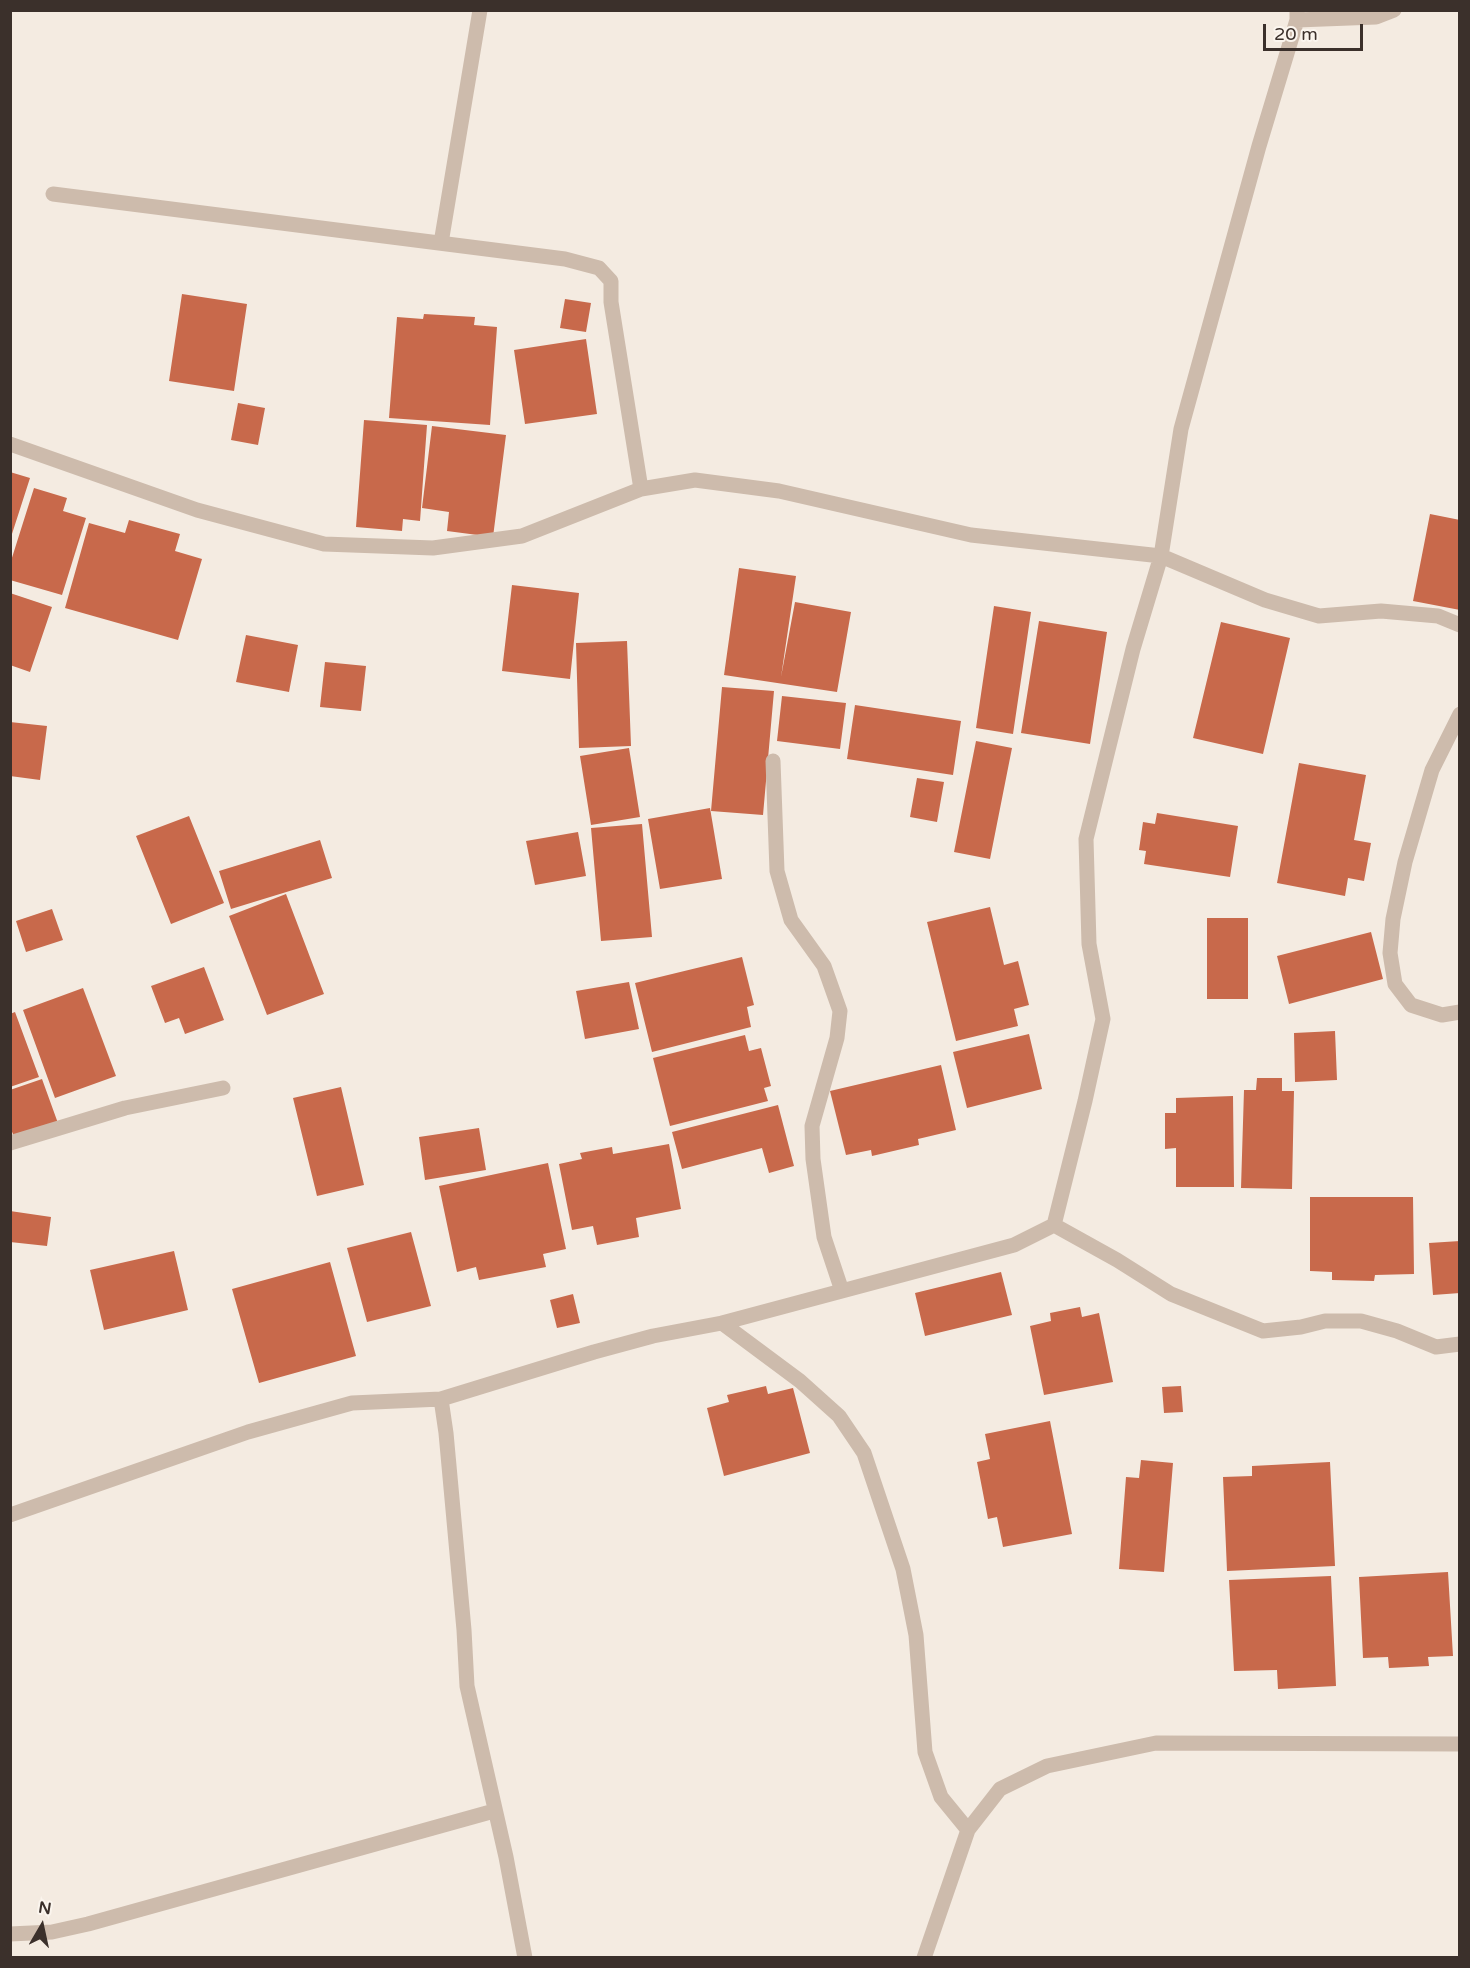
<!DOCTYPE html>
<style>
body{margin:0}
#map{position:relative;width:1470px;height:1968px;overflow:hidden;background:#f4ebe1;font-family:"Varela Round",sans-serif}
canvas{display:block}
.frame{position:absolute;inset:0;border:12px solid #3b302b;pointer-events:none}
.north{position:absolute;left:12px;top:1896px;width:60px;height:60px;-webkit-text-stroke:4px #fbf5ee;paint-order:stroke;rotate:9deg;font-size:16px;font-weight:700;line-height:24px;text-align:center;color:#3b302b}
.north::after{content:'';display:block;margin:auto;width:21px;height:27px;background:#3b302b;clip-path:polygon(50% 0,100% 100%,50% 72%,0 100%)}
.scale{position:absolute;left:1263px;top:24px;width:100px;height:27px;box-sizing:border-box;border:3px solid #3b302b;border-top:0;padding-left:8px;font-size:18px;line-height:21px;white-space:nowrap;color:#3b302b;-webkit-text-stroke:4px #fbf5ee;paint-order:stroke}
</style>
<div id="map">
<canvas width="1470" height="1968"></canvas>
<div class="frame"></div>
<div class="north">N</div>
<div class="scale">20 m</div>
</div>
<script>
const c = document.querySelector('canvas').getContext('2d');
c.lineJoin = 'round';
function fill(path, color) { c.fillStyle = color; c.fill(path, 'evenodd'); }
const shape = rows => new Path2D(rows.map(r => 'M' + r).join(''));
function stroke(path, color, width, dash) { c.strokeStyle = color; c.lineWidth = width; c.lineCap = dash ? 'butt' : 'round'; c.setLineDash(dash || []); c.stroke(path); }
fill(shape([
 [182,294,247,304,234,391,169,381],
 [565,299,591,303,586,332,560,328],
 [424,314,475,317,474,325,497,327,490,425,389,418,397,317,423,319],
 [586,339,597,414,525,424,514,350],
 [238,403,265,408,258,445,231,440],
 [364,420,427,425,420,521,403,519,402,531,356,527],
 [432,426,506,435,493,537,447,531,449,512,422,508],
 [10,472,30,478,11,537,10,537],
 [34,488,67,498,63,511,86,518,62,595,10,580,10,564],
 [1430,514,1460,520,1460,610,1413,601],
 [129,520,180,534,175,551,202,559,178,640,65,608,89,523,125,533],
 [739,568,796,576,781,677,795,602,851,612,837,692,724,675],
 [512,585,579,593,570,679,502,671],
 [10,593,52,607,30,672,10,665],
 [994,606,1031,612,1013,734,976,728],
 [1039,621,1107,632,1090,744,1021,733],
 [1221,622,1290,638,1263,754,1193,738],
 [246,635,298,645,289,692,236,682],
 [627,641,631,746,579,748,576,643],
 [325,662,366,666,361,711,320,707],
 [722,687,774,691,763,815,711,811],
 [782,696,846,703,840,749,777,741],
 [855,705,961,721,953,775,847,759],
 [10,722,47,726,40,780,10,776],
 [976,741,1012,748,990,859,954,852],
 [629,748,640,817,591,825,580,756],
 [1299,763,1366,775,1354,840,1371,843,1364,881,1348,878,1345,896,1277,883],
 [917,778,944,782,937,822,910,817],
 [710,808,722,879,660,889,648,819],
 [1157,813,1238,826,1230,877,1144,864,1146,851,1139,850,1143,822,1155,824],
 [189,816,224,903,171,924,136,836],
 [642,824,652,937,601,941,591,828],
 [578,832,586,876,535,885,526,841],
 [320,840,332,878,231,909,219,871],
 [286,894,324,994,267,1015,229,916],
 [990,907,1004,965,1018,961,1029,1005,1014,1009,1018,1026,956,1041,927,922],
 [52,909,63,940,26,952,16,921],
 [1207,918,1248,918,1248,999,1207,999],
 [1371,932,1383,979,1289,1004,1277,956],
 [742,957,754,1005,747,1007,751,1027,652,1052,635,983],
 [204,967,224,1020,185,1034,179,1018,165,1023,151,986],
 [629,982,639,1029,585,1039,576,991],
 [83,988,116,1076,55,1098,23,1010],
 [15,1012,39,1077,10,1087,10,1014],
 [1335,1031,1337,1080,1295,1082,1294,1033],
 [1029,1034,1042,1089,967,1108,953,1052],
 [745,1035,749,1051,761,1048,771,1086,764,1088,768,1101,670,1126,653,1058],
 [941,1065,956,1130,918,1139,919,1145,872,1156,871,1150,846,1155,830,1091],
 [1257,1078,1282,1078,1282,1091,1294,1091,1292,1189,1241,1188,1244,1090,1256,1090],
 [42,1079,59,1126,15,1139,10,1127,10,1090],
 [341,1087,364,1185,317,1196,293,1098],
 [1233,1096,1234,1187,1176,1187,1176,1148,1165,1149,1165,1113,1176,1113,1176,1098],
 [778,1105,794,1166,769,1173,762,1148,682,1169,672,1132],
 [479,1128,486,1170,425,1180,419,1137],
 [669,1144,681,1209,636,1218,639,1237,597,1245,593,1226,572,1230,559,1164,582,1159,580,1153,612,1147,613,1154],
 [548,1163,566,1249,543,1254,546,1267,479,1280,476,1267,457,1272,439,1186],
 [1310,1197,1413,1197,1414,1274,1375,1275,1374,1281,1332,1280,1332,1272,1310,1271],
 [10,1211,51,1217,47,1246,10,1242],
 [411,1232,431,1306,367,1322,347,1248],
 [1460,1241,1460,1293,1433,1295,1429,1243],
 [174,1251,188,1310,104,1330,90,1270],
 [330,1262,356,1356,259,1383,232,1289],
 [1001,1272,1012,1315,925,1336,915,1293],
 [573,1294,580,1323,557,1328,550,1300],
 [1080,1307,1082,1317,1099,1313,1113,1382,1044,1395,1030,1326,1051,1321,1050,1313],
 [766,1386,768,1394,793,1388,810,1453,724,1476,707,1408,729,1402,727,1395],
 [1181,1386,1183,1412,1164,1413,1162,1387],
 [1050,1421,1072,1534,1003,1547,997,1517,988,1519,977,1462,990,1459,985,1434],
 [1141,1460,1173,1463,1164,1572,1119,1569,1126,1477,1139,1478],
 [1330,1462,1335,1566,1227,1571,1223,1477,1252,1476,1252,1466],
 [1448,1572,1453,1656,1428,1657,1429,1666,1389,1668,1388,1657,1363,1658,1359,1577],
 [1331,1576,1336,1686,1278,1689,1277,1670,1234,1671,1229,1580]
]), '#c8694b');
stroke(shape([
 [1297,20,1376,17,1394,10],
 [53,194,565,259,599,268,611,281,611,302,641,489],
 [441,243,480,10],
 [10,444,197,510,324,544,433,548,522,536,641,489,695,480,779,491,971,535,1161,556,1265,600,1319,616,1381,611,1438,616,1460,625],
 [1460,714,1432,770,1405,862,1393,919,1390,953,1395,984,1411,1005,1442,1015,1460,1012],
 [773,761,777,871,791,920,824,966,840,1011,837,1038,812,1126,813,1159,824,1237,842,1291],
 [10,1143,125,1108,223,1088],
 [1054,1225,1117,1260,1171,1294,1263,1331,1301,1327,1325,1321,1361,1321,1397,1331,1436,1347,1460,1344],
 [722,1323,1014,1245,1054,1225,1085,1101,1103,1019,1089,944,1086,839,1133,649,1161,556,1181,429,1259,146,1297,20,1297,10],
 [10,1515,248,1432,352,1403,441,1399],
 [10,1934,52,1932,88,1924,494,1811],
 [525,1958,506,1857,467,1686,464,1630,446,1433,441,1399,594,1352,653,1336,722,1323,800,1381,839,1416,864,1453,903,1569,916,1635,925,1752,941,1797,968,1830],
 [924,1958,968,1830,1000,1789,1047,1766,1156,1743,1460,1744]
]), '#cdbbac', 15);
</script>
